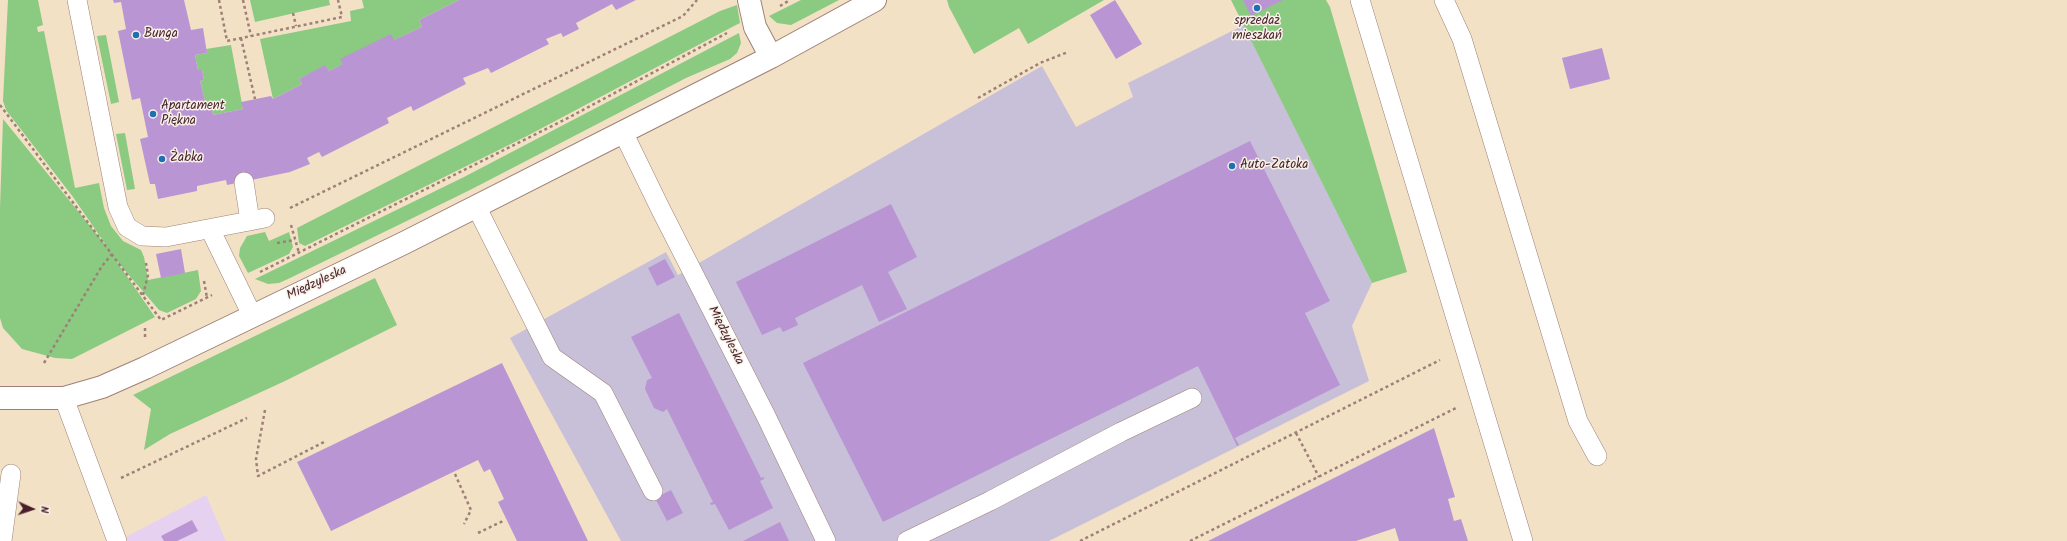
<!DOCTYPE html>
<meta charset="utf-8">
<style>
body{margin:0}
#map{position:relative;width:2067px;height:541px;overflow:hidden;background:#f3e1c6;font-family:Kalam,sans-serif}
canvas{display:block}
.north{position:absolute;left:12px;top:489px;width:40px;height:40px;-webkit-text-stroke:3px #f7f3e8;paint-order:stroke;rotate:93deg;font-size:11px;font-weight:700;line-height:16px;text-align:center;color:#4a1f2b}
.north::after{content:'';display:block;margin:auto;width:14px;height:18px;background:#4a1f2b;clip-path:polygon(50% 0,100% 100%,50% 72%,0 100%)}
</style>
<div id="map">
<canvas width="2067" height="541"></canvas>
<div class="north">N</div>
</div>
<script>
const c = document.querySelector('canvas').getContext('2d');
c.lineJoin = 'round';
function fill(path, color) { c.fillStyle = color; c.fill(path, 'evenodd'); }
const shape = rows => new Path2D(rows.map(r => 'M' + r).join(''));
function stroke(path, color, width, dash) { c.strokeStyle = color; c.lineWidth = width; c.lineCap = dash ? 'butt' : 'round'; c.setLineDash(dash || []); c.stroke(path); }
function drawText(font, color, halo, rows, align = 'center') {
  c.font = font + ' Kalam,sans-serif'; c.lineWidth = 3; c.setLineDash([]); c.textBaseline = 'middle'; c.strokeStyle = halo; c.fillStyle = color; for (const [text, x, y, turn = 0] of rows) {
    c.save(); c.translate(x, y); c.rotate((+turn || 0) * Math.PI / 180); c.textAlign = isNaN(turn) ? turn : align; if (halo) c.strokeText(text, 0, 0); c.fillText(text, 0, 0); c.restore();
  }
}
fill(shape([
 [206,495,226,541,118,541]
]), '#e6d2f0');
fill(shape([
 [1244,25,1372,283,1352,326,1369,381,1049,541,621,541,510,338,666,252,678,275,1042,66,1076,127,1133,97,1128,83]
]), '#c8bfd8');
fill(shape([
 [8,0,38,0,43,25,37,27,38,32,44,31,75,188,99,183,104,208,111,226,123,241,141,250,144,257,148,280,198,270,201,291,196,299,167,313,159,310,115,259,155,317,72,359,55,358,22,349,3,328,0,318,0,208,3,119,108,248,73,197,6,110,3,101],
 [250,0,329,0,330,5,255,22],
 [362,0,459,0,419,20,422,27,329,71,325,66,299,79,302,84,273,99,260,39,351,21,350,11,364,8],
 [801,0,839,0,791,25,777,23,769,16],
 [947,0,1104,0,1028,44,1019,28,974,54,949,7],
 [1231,0,1326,0,1330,7,1407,272,1372,283],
 [737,5,740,23,734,26,527,136,305,246,299,243,297,228,720,11],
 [739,33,741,43,737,53,730,59,686,78,470,190,288,279,279,283,268,284,255,279,464,177],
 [106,35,119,102,111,104,97,36],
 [231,45,243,109,213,115,212,109,207,109,200,81,204,80,202,70,198,70,195,55,207,53,206,49],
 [125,133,135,189,127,190,116,134],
 [265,232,269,241,289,232,293,247,289,254,248,273,239,256,240,248,247,236],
 [375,278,397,325,285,381,170,434,144,450,151,409,133,395]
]), '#8bca81');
fill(shape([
 [113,0,184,0,191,30,203,28,207,53,195,55,198,70,202,70,204,80,200,81,207,109,212,109,213,115,243,109,241,102,271,96,273,99,302,84,299,79,325,65,329,71,343,64,340,59,391,34,394,40,422,27,419,20,459,0,636,0,616,10,612,4,576,23,579,29,563,37,561,33,546,39,549,44,491,73,488,68,463,78,466,84,413,111,411,106,387,118,389,123,322,157,319,152,307,158,310,164,290,172,227,185,226,180,197,186,197,191,158,199,155,184,150,184,140,139,148,137,140,98,132,100,118,31,126,29,121,2,114,3],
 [1115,0,1142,44,1116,59,1090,15],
 [1243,0,1283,0,1251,16],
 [1602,48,1610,79,1570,89,1562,58],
 [1250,141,1330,301,1305,313,1340,385,1235,438,1239,445,1237,446,1198,366,883,522,803,363],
 [891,204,917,257,888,272,907,309,879,322,862,285,795,318,798,325,783,332,780,327,762,335,736,282],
 [181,249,185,273,161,278,156,254],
 [665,259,675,277,657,286,648,268],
 [679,313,761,478,764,477,764,479,760,481,773,508,729,530,715,504,711,505,710,503,713,502,667,409,663,412,654,408,645,389,647,380,652,378,631,337],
 [502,363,588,541,517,541,498,502,504,499,490,469,484,472,478,460,331,531,297,462],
 [1434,428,1455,497,1448,499,1454,521,1461,519,1468,541,1399,541,1395,528,1356,541,1208,541],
 [671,490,683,513,667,521,655,498],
 [192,520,198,531,177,541,164,541,161,536],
 [780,522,789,541,743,541]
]), '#b995d4');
const lane = shape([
 [77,0,118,207,127,227,142,236,166,237,265,218],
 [1360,0,1523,541],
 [1444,0,1462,39,1578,421,1597,456],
 [623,132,661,210,766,416,826,541],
 [244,182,250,221],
 [476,206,552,357,603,393,653,491],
 [210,229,252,315],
 [64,398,117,541],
 [2,541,11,474],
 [907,541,990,501,1121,432,1192,398]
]);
const street = shape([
 [749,0,755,27,771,57],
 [0,398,64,398,102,387,145,368,404,243,623,132,771,57,875,0]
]);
stroke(lane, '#9e8078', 20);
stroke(street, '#9e8078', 24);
stroke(shape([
 [219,0,227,41,342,17,338,0],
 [243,0,251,36],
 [780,6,790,0],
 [293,13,296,26],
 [241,38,255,99],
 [978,98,1040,63,1068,52],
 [0,105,161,320,212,295],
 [290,208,683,16,697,0],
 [291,225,299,253],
 [277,243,295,240],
 [260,272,566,119,727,33],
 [204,281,207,298],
 [143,295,148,275,146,263],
 [145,337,145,328],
 [44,363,102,266,112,254],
 [265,410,256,459,258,476,326,441],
 [1296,433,1319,477],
 [455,474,471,510,464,524],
 [121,478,247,418],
 [478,533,505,520],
 [1080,541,1440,360],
 [1190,541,1456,408]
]), '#9e8078', 2.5, [3, 3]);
stroke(lane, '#fff', 19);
stroke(street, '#fff', 22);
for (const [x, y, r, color] of [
 [1257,8,4,"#1f6fb2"],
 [136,35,4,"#1f6fb2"],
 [153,114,4,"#1f6fb2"],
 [162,159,4,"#1f6fb2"],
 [1232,166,4,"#1f6fb2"]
]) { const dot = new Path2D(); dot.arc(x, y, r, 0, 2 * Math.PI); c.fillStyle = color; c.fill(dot); stroke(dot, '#f7f3e8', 1.5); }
drawText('13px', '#4a1f2b', '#f7f3e8', [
 ["sprzedaż",1257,22,"center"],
 ["mieszkań",1257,37,"center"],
 ["Bunga",144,35],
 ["Apartament",161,107],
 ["Piękna",161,122],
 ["Żabka",170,159],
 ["Auto-Zatoka",1240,166]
], 'left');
drawText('13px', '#4a1f2b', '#f7f3e8', [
 ["Międzyleska",317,284,-25],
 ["Międzyleska",725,336,63]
]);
</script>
